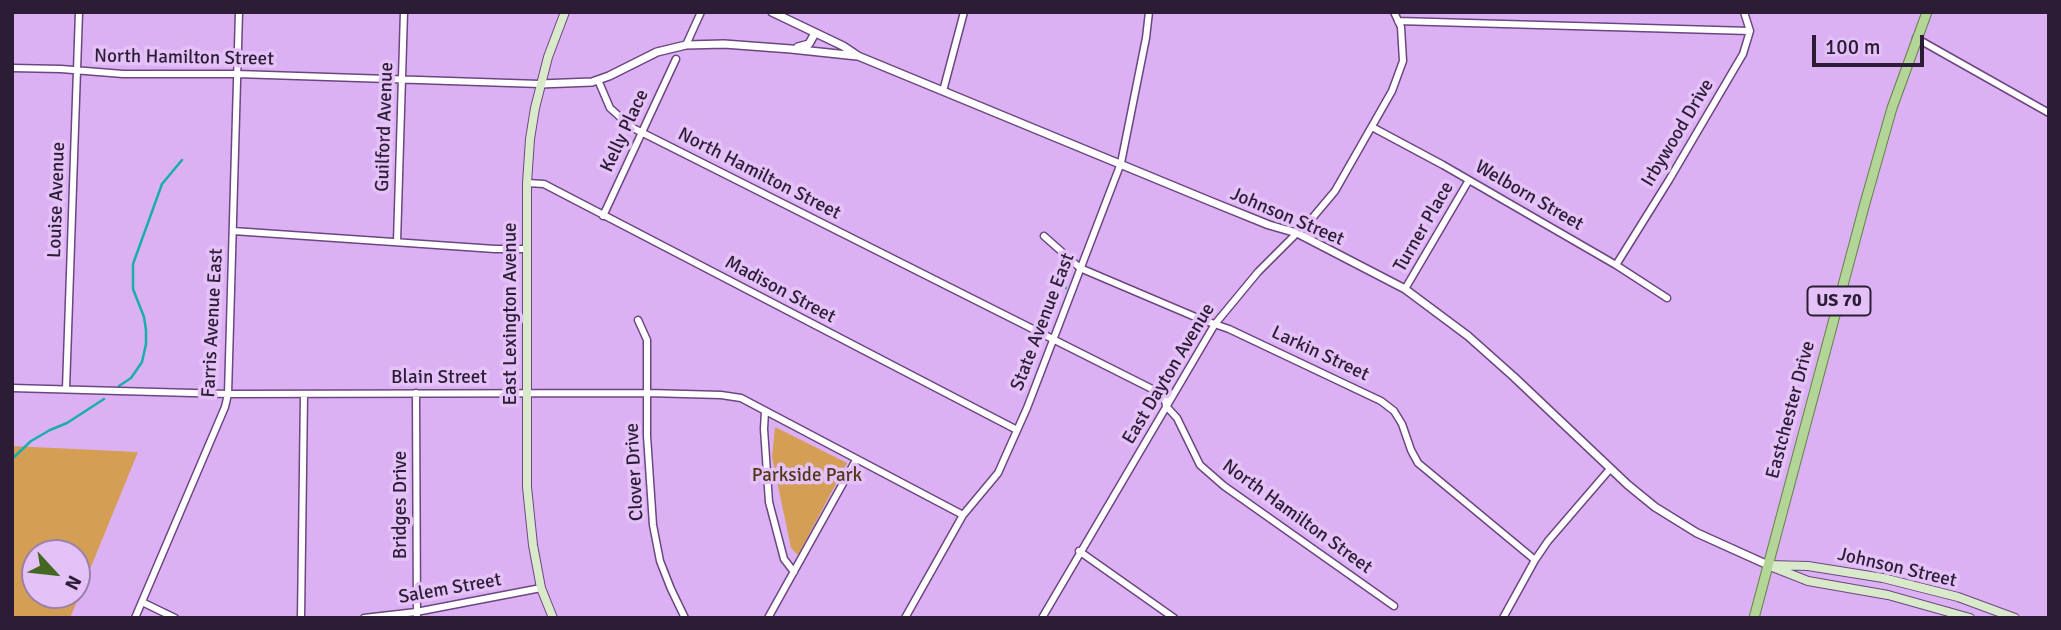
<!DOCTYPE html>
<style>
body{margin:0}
#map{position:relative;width:2061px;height:630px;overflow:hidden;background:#dcb1f4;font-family:Signika,sans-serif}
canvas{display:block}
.frame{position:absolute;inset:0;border:14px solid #2c1c35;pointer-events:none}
.north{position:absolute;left:21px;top:539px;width:70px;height:70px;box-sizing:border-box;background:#e4c2f8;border:2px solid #9a80aa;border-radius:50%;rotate:117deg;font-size:19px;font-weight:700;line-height:28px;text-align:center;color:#2c1c35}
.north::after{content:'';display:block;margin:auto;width:24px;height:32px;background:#426822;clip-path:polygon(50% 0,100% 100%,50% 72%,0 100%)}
.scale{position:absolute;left:1812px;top:35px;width:112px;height:32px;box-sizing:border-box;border:4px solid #2c1c35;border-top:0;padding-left:9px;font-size:21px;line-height:24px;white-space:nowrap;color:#2c1c35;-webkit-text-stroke:5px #e4c2f8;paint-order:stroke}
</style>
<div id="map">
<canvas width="2061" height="630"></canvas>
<div class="frame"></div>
<div class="north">N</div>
<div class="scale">100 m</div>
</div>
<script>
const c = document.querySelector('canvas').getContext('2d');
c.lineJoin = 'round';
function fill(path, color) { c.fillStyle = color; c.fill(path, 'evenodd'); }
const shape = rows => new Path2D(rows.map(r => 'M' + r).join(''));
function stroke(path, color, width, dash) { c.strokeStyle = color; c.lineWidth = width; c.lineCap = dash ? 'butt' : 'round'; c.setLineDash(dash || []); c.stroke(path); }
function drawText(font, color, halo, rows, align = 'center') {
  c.font = font + ' Signika,sans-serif'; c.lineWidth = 7; c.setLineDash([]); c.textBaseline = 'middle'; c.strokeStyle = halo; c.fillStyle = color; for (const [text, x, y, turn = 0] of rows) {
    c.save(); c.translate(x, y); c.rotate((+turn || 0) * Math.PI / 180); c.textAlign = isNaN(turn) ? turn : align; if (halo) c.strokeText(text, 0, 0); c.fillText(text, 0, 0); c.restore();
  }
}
fill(shape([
 [775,427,847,463,798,555,791,548,772,457],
 [12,446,138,452,70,618,12,618],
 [77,553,77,595,35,595,35,553]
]), '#d49e54');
stroke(shape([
 [1060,283,1066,288],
 [119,386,131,378,142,362,146,344,146,330,144,317,133,289,133,264,162,184,182,160],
 [12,459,31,441,50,430,67,423,104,399]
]), '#17aeab', 2.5);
const minor = shape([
 [1398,21,1750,31],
 [1916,38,2049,113],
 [686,45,701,12],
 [12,68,61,69,123,74,237,74,540,84],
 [598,80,610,108,631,127,1164,395,1166,406,1177,418,1200,465,1224,486,1394,606],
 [943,91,964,12],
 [1372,127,1443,165,1616,265,1667,298],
 [527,183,544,184,1017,430],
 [603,216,676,59],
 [233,231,495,249,527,249],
 [1044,236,1080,268,1200,319,1229,329,1381,401,1394,411,1402,424,1411,450,1418,463,1535,560],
 [397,242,404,12],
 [1616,265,1669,180,1743,54,1750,31,1744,12],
 [1405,289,1469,180],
 [638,320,647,340,647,436,653,525,660,561,671,589,685,618],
 [12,388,228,394,648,393,721,395,741,398,963,515],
 [66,389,79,12],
 [416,393,417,618],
 [765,411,764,429,769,502,784,559,794,572],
 [1079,551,1174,618],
 [142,602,175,618],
 [135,618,225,407,228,394,239,12],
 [301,618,304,394],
 [364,618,416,612,541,588],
 [768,618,856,460],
 [905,618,963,515,998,473,1027,408,1121,163,1146,38,1149,12],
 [1042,618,1215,324,1258,272,1314,216,1335,191,1392,91,1403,61,1401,27,1394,12],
 [1503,618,1535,560,1548,541,1610,469]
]);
const tertiary = shape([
 [772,12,843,46,858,56,1212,202,1269,225,1297,233,1405,289,1468,336,1514,377,1628,485,1655,507,1697,533,1768,565],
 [798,47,809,44,815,33],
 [540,84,592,82,609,76,657,52,686,45,724,44,791,49,857,56]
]);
const secondary = shape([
 [1768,565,1808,566,1883,578,1958,597,2015,618],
 [1770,566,1808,581,1888,595,1970,618],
 [553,618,541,588,533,545,527,487,527,183,530,139,535,108,548,57,565,12]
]);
const primary = shape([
 [1754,618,1865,203,1892,108,1927,12]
]);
stroke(minor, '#6c4681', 9);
stroke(tertiary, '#6c4681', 10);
stroke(secondary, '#6c4681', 10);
stroke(primary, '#638248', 11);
stroke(minor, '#fff', 6);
stroke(tertiary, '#fff', 7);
stroke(secondary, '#d9eacb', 8);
stroke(primary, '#b3d597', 9);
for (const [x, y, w] of [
 [1839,301,63]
]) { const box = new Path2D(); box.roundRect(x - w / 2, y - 14.5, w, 29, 5); c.fillStyle = '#e4c2f8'; c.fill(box); stroke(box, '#2c1c35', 2); }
drawText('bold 18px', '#2c1c35', null, [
 ["US 70",1839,301]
]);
drawText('19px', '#2c1c35', '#e4c2f8', [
 ["North Hamilton Street",184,58,1],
 ["Guilford Avenue",385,127,-88],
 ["Kelly Place",625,131,-65],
 ["Irbywood Drive",1678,133,-59],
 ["North Hamilton Street",759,174,27],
 ["Welborn Street",1529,196,30],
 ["Louise Avenue",57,200,-88],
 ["Johnson Street",1287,217,23],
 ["Turner Place",1424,227,-60],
 ["Madison Street",780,290,28],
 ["East Lexington Avenue",511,314,-90],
 ["State Avenue East",1043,322,-69],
 ["Farris Avenue East",213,323,-87],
 ["Larkin Street",1320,354,25],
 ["East Dayton Avenue",1169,374,-59],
 ["Blain Street",439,378],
 ["Eastchester Drive",1791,410,-75],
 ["Clover Drive",635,472,-93],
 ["Bridges Drive",401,505,-90],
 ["North Hamilton Street",1297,517,36],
 ["Johnson Street",1897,568,13],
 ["Salem Street",450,589,-10]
]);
drawText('19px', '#4f3818', '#e4c2f8', [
 ["Parkside Park",807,476]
]);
</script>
